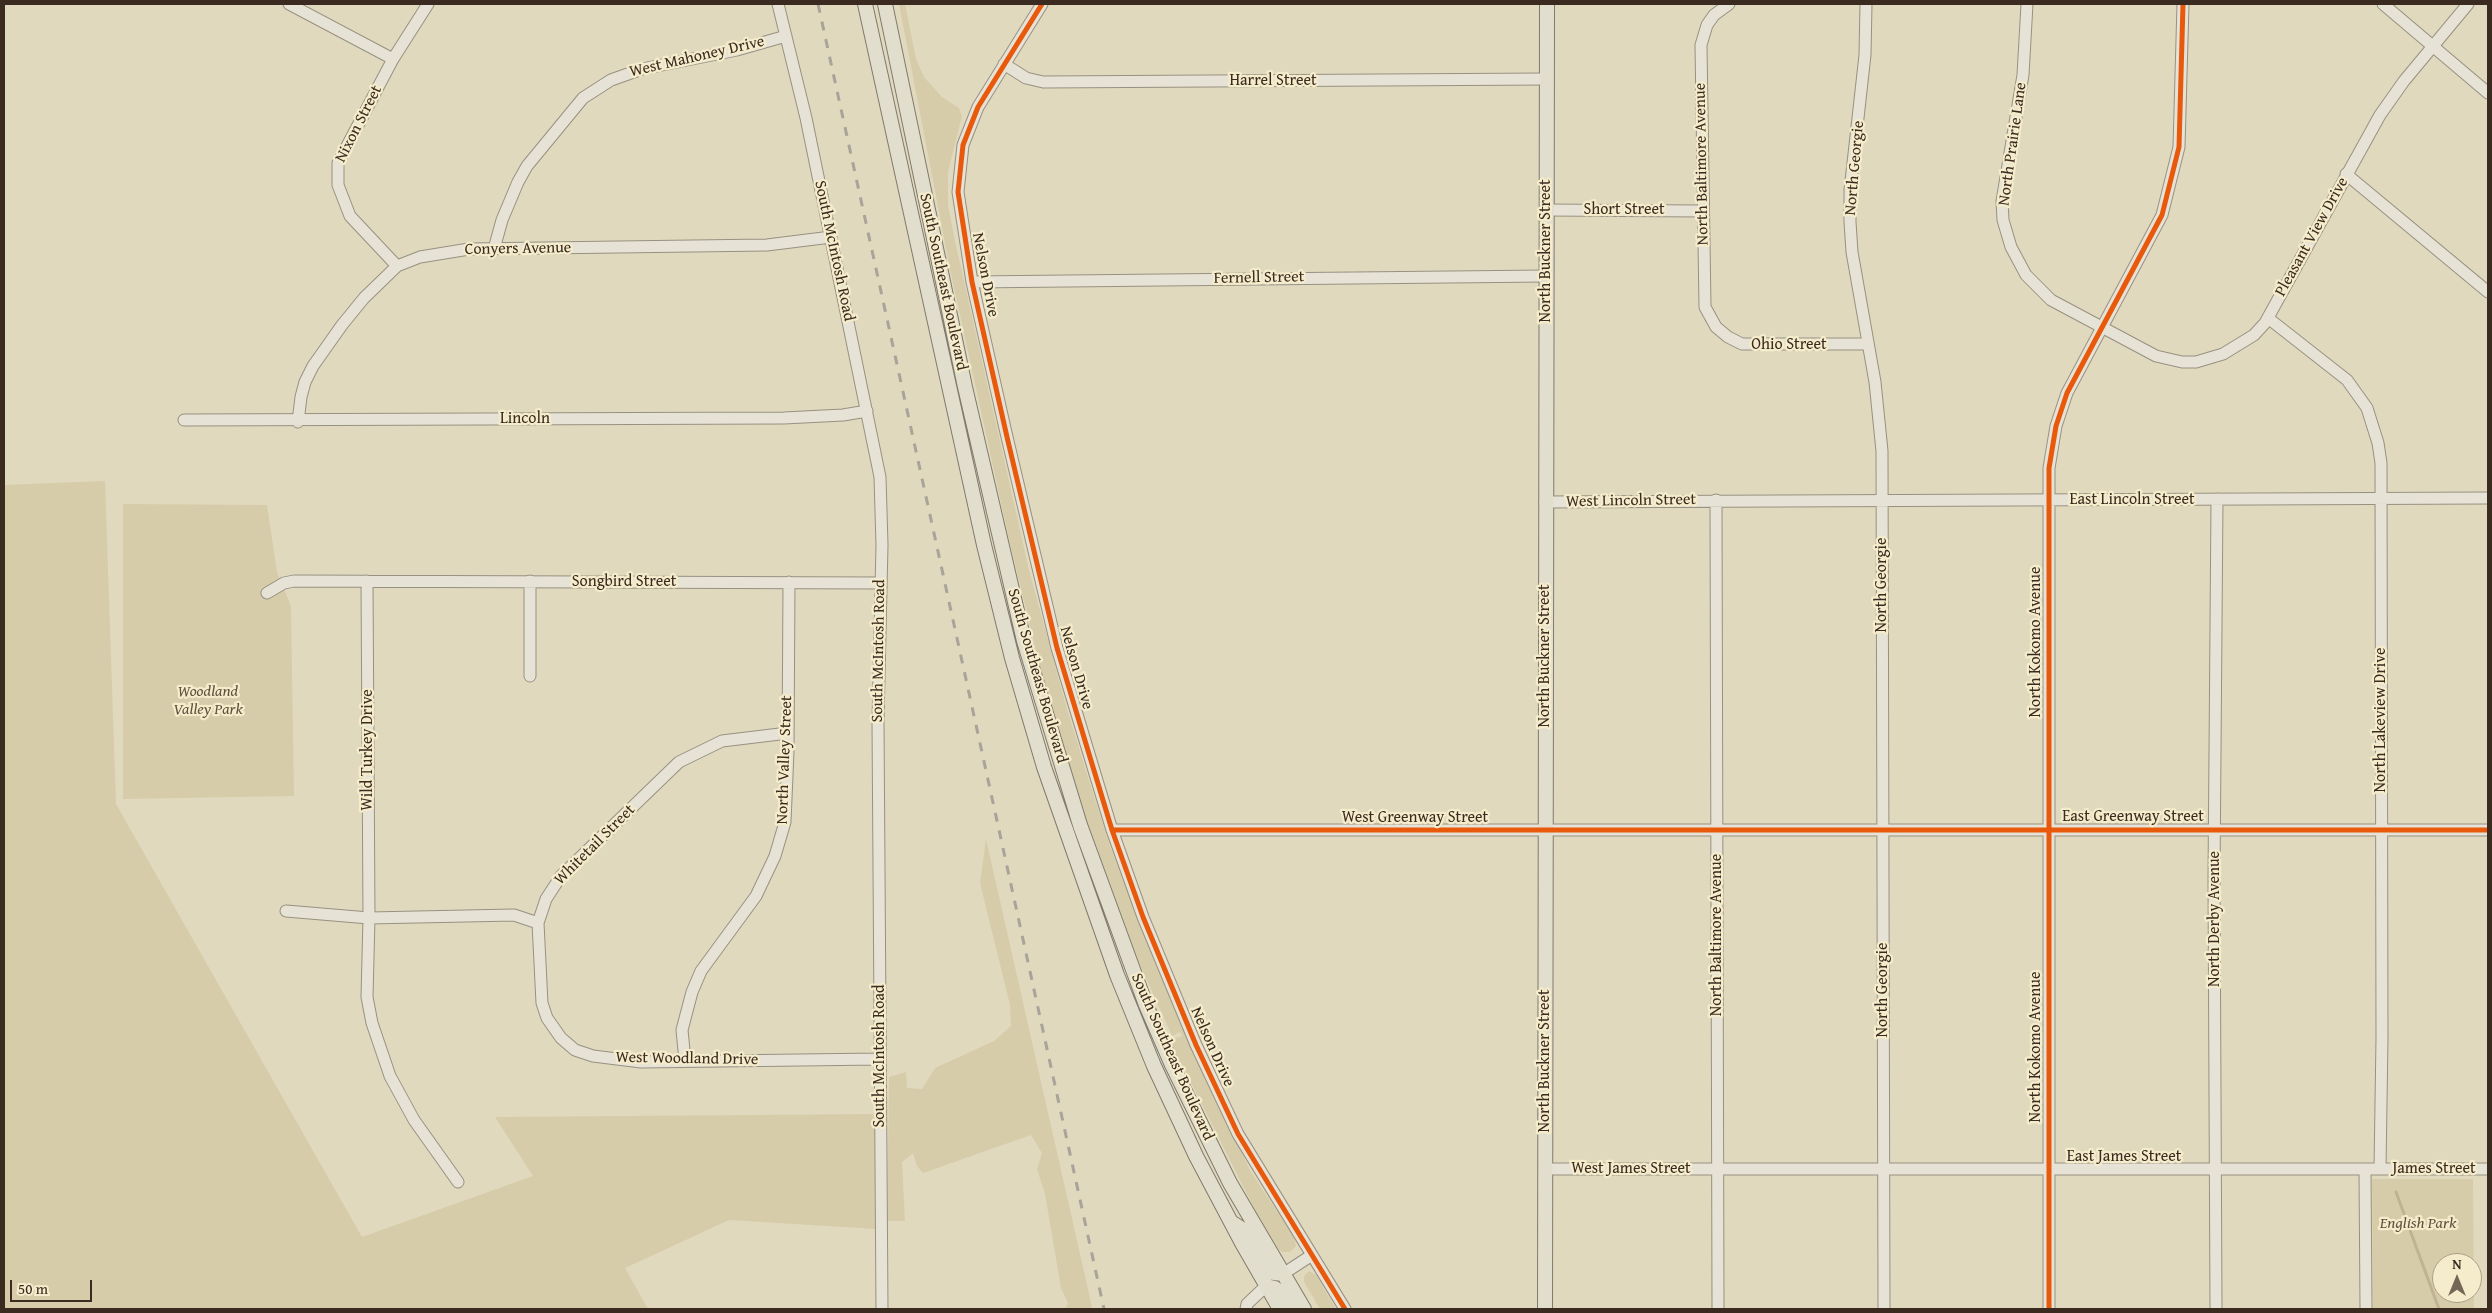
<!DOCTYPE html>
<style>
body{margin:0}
#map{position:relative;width:2492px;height:1313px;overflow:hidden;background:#e0d9be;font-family:"Gentium Book Plus",serif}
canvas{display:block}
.frame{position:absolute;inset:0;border:5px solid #3a2a20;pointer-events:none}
.north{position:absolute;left:2432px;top:1253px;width:50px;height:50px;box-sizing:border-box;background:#f5eccb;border:1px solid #aa9e87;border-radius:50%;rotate:0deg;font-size:14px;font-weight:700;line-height:20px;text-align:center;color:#3a2a20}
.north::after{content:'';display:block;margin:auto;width:18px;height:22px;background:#746757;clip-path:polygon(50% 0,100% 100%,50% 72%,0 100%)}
.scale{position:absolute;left:10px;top:1280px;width:82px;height:22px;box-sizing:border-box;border:2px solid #3a2a20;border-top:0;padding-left:6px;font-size:15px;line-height:18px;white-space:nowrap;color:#3a2a20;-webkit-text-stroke:4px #f5eccb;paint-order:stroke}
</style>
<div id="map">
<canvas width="2492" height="1313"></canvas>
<div class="frame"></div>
<div class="north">N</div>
<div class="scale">50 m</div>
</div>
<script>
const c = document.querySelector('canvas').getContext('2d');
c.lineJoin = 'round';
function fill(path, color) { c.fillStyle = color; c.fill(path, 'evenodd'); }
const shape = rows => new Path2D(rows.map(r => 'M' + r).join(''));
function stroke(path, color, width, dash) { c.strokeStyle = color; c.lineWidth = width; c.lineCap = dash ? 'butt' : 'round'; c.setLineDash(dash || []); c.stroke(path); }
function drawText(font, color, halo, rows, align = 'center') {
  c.font = font + ' "Gentium Book Plus",serif'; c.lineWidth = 4.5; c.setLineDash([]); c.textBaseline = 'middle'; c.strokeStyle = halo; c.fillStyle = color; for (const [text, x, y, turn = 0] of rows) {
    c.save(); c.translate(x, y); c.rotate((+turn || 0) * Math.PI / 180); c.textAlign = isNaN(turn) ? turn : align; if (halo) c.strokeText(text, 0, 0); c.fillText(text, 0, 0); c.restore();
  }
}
fill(shape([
 [899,4,905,4,916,59,924,77,942,97,959,108,962,116,948,172,948,205,955,241,1029,570,1067,709,1090,784,1110,846,1185,1035,1251,1172,1294,1237,1296,1246,1290,1252,1282,1252,1278,1249,1253,1206,1172,1045,1173,1039,1182,1036,1180,1032,1172,1036,1169,1029,1137,958,1084,817,1041,671,1008,535,950,269],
 [105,481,116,804,362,1237,533,1176,495,1117,876,1114,875,1229,729,1220,625,1268,648,1309,4,1309,4,485],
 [123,504,267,505,277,572,291,606,294,796,123,799],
 [986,839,1090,1298,1092,1309,1065,1309,1068,1303,1061,1288,1045,1194,1037,1169,1042,1153,1031,1135,923,1173,917,1166,913,1153,902,1162,905,1221,887,1221,889,1077,906,1072,907,1088,922,1089,935,1068,994,1041,1011,1026,1010,1005,980,883],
 [2372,1179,2473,1179,2474,1309,2373,1309],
 [2442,1263,2472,1263,2472,1293,2442,1293],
 [1309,1271,1316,1275,1336,1309,1320,1309,1304,1282,1304,1276]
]), '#d7cca9');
stroke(shape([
 [2396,1192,2439,1309]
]), '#bfb391', 3);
const minor = shape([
 [289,4,393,59],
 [778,4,806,118,880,477,882,545,878,721,882,1309],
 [1042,4,978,107,963,145,958,192,972,282,1007,437,1057,648,1112,830,1143,917,1196,1045,1238,1134,1345,1309],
 [1729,4,1714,15,1707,25,1701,45,1705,307,1716,327,1728,337,1742,344,1868,344],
 [1866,4,1865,55,1850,190,1850,222,1852,252,1875,382,1882,451,1884,1309],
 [2027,4,2023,75,2002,201,2003,220,2011,247,2026,275,2051,300,2156,356,2182,362,2196,362,2223,354,2254,335,2265,323,2380,115,2404,81,2468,4],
 [2383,4,2488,93],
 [1004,64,1026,78,1043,82,1546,79],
 [2346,174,2488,292],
 [1545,210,1703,211],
 [494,249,502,220,518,182,527,166,583,98,611,80,642,69,737,50,786,36],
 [397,266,350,216,338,185,338,163,393,59,428,4],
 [972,282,1545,276],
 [2268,318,2347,380,2367,408,2378,443,2381,463,2382,1038,2380,1169],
 [184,420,784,418,843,415,867,411],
 [298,422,301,397,305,382,313,366,342,325,364,298,397,266,420,257,469,249,767,245,831,237],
 [1716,500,1718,1309],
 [1545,502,2488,498],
 [367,581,369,918,367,997,372,1023,390,1076,414,1120,458,1182],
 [267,593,284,583,294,581,881,583],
 [530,676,530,581],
 [788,733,722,741,679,762,561,876,546,899,538,923,542,1003,547,1018,561,1038,575,1050,593,1056,641,1062,880,1059],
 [1112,830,2488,830],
 [286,911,369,918,514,915,538,923],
 [685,1061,682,1030,692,992,701,971,756,896,775,856,785,822,788,752,789,582],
 [1545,1169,2488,1169],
 [2365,1169,2366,1309],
 [1283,1274,1312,1255],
 [1246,1309,1247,1304,1266,1286],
 [2049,1309,2049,468,2056,426,2067,393,2162,215,2179,147,2183,4],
 [2216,1309,2214,879,2217,499]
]);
const major = shape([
 [865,4,984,545,1012,658,1044,767,1117,975,1154,1066,1196,1156,1242,1243,1280,1309],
 [885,4,965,387,1024,641,1080,825,1146,1005,1172,1065,1230,1183,1304,1309],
 [1231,1222,1248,1233,1268,1268,1274,1273,1283,1274],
 [1266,1286,1275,1288,1284,1296,1293,1309],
 [1545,1309,1547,4]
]);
stroke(minor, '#979181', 13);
stroke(major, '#807a6c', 16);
stroke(minor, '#e6e2d5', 11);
stroke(major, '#e2dece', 14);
stroke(shape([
 [818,4,1104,1309]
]), '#a9a399', 3, [9, 9]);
stroke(shape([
 [1042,4,978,107,963,145,958,192,972,282,1007,437,1057,648,1112,830,1143,917,1196,1045,1238,1134,1345,1309],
 [1112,830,2488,830],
 [2049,1309,2049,468,2056,426,2067,393,2162,215,2179,147,2183,4]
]), '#e8590c', 5);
drawText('16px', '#3a2a20', '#f5eccb', [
 ["West Mahoney Drive",697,57,-13],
 ["Harrel Street",1273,81],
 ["Nixon Street",359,124,-63],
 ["North Prairie Lane",2013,144,-82],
 ["North Baltimore Avenue",1702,164,-91],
 ["North Georgie",1855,168,-85],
 ["Short Street",1624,210],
 ["Pleasant View Drive",2312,237,-61],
 ["Conyers Avenue",518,249,-1],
 ["South McIntosh Road",834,251,78],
 ["North Buckner Street",1546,251,-90],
 ["Nelson Drive",985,275,79],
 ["Fernell Street",1259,278,-1],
 ["South Southeast Boulevard",943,282,78],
 ["Ohio Street",1789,345],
 ["Lincoln",525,419],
 ["East Lincoln Street",2132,500],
 ["West Lincoln Street",1631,501,-1],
 ["Songbird Street",624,582],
 ["North Georgie",1882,585,-90],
 ["North Kokomo Avenue",2036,642,-90],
 ["South McIntosh Road",879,651,-89],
 ["North Buckner Street",1545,656,-90],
 ["Nelson Drive",1076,668,74],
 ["South Southeast Boulevard",1037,676,74],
 ["North Lakeview Drive",2381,720,-90],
 ["Wild Turkey Drive",368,750,-90],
 ["North Valley Street",785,760,-88],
 ["East Greenway Street",2133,817],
 ["West Greenway Street",1415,818],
 ["Whitetail Street",595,845,-45],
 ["North Derby Avenue",2215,919,-90],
 ["North Baltimore Avenue",1717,935,-90],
 ["North Georgie",1883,990,-90],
 ["Nelson Drive",1212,1047,66],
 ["North Kokomo Avenue",2036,1047,-90],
 ["South McIntosh Road",880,1056,-90],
 ["South Southeast Boulevard",1172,1057,66],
 ["West Woodland Drive",687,1059,1],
 ["North Buckner Street",1545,1061,-90],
 ["East James Street",2124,1157],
 ["West James Street",1631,1169],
 ["James Street",2434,1169]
]);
drawText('italic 16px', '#60503e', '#f5eccb', [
 ["Woodland",208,692],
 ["Valley Park",208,710],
 ["English Park",2418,1224]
]);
</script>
